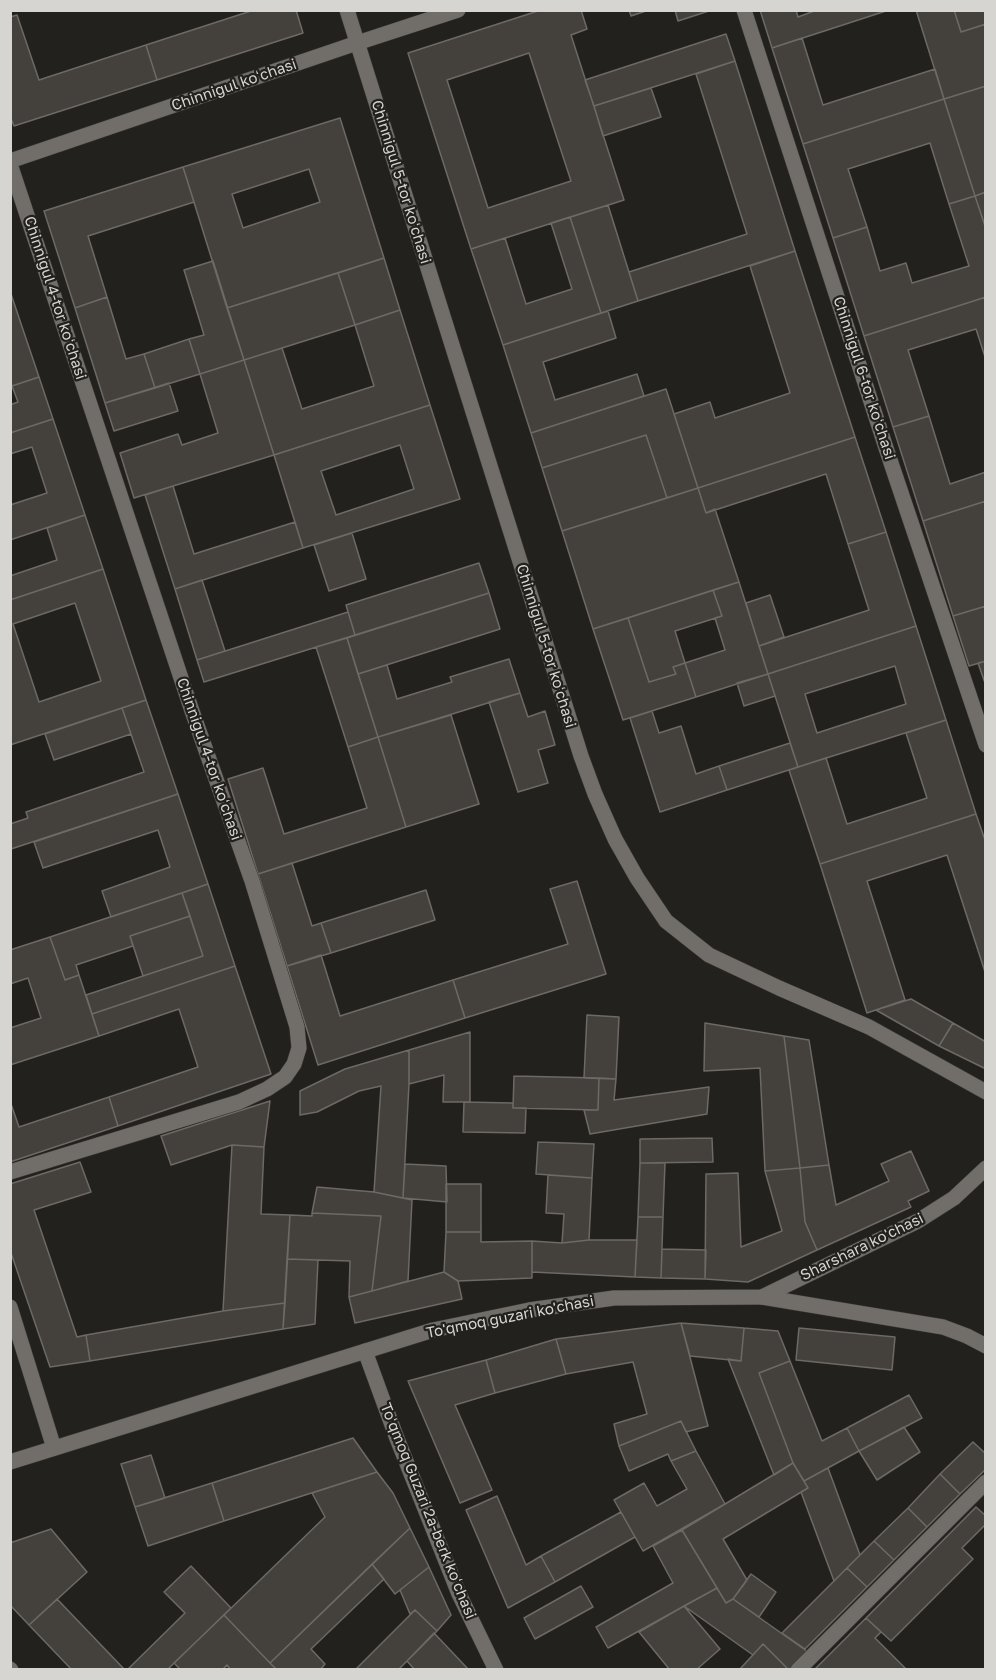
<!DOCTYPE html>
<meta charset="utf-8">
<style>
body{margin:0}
#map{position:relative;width:996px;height:1680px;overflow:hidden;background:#23211d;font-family:"Golos Text",sans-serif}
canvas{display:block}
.frame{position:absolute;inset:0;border:12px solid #d7d5d2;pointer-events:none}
</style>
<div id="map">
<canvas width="996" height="1680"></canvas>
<div class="frame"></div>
</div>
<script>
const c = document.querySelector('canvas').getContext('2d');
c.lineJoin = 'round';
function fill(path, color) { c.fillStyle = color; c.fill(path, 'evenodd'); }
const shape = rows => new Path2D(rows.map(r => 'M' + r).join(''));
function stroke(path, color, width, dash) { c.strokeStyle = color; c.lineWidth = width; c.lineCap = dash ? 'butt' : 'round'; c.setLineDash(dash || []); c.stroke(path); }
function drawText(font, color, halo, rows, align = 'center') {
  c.font = font + ' "Golos Text",sans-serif'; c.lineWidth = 4.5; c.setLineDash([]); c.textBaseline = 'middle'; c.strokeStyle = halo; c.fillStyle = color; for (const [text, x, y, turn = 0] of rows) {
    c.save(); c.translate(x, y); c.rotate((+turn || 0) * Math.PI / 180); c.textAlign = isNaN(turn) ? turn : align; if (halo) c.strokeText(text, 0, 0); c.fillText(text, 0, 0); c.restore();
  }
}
const building = shape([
 [296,10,303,33,157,80,146,45,254,10,296,10],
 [541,10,581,10,587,29,571,35,624,200,471,249,408,53,541,10],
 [529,53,571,181,488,208,447,80,529,53],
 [629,10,649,10,631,16,629,10],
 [675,10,712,10,678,21,675,10],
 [760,10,796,10,798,17,817,10,889,10,772,48,760,10],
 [916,10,954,10,961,32,986,24,986,86,944,99,916,10],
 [954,10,986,10,986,24,961,32,954,10],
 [17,15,39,80,146,45,157,80,14,126,10,116,10,17,17,15],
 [726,34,735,61,594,106,585,80,726,34],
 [802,38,823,105,935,69,944,99,803,144,772,48,802,38],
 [735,61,795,251,638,301,629,272,747,234,696,74,735,61],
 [986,86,986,192,975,196,944,99,986,86],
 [651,88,661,117,603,136,594,106,651,88],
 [944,99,975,196,949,204,930,143,848,169,867,227,833,238,803,144,944,99],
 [340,118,384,258,227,308,183,167,340,118],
 [309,169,320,202,243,228,232,194,309,169],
 [183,167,194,202,88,236,107,297,75,308,44,211,183,167],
 [986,192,986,229,975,196,986,192],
 [975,196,986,229,986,297,864,336,833,238,867,227,880,271,906,263,912,283,969,266,949,204,975,196],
 [608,205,638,301,601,313,570,217,608,205],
 [570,217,601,313,503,345,471,249,505,238,526,304,572,289,551,223,570,217],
 [795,251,855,437,698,488,674,414,710,402,715,418,790,393,750,266,795,251],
 [384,258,400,310,355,325,338,273,384,258],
 [213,261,244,360,200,374,189,339,204,335,184,270,213,261],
 [338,273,355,325,244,360,227,308,338,273],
 [10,291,39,377,12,386,10,380,10,291],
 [107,297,126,359,144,354,155,388,105,403,75,308,107,297],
 [986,297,986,360,976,329,908,350,929,416,893,427,864,336,986,297],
 [400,310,430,405,274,455,244,360,282,348,302,409,374,386,355,325,400,310],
 [608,311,616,338,543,362,555,400,637,374,644,396,531,433,503,345,608,311],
 [189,339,200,374,155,388,144,354,189,339],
 [244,360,274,455,134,498,120,453,178,434,182,445,218,433,200,374,244,360],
 [39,377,53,419,10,433,10,405,18,402,12,386,39,377],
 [169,383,178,411,114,431,105,403,169,383],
 [666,389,698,488,667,498,646,435,542,468,531,433,666,389],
 [430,405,460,499,303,548,274,455,430,405],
 [400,445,414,489,336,515,321,471,400,445],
 [929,416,950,484,986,472,986,501,923,521,893,427,929,416],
 [53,419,85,515,10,540,10,505,47,493,32,447,10,454,10,433,53,419],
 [646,435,667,498,562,531,542,468,646,435],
 [855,437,886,532,848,544,826,474,706,513,698,488,855,437],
 [173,486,194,554,295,522,303,548,175,589,145,495,173,486],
 [698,488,706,513,715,509,739,582,593,629,562,531,698,488],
 [986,501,986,606,953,616,923,521,986,501],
 [85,515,103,569,10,600,10,576,57,560,47,528,85,515],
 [886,532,916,626,768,674,759,646,869,610,848,544,886,532],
 [352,533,366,579,329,591,314,545,352,533],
 [479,563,489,593,355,635,346,605,479,563],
 [103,569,146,700,10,745,10,600,103,569],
 [75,603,101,681,39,702,13,624,75,603],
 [202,580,225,651,197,660,175,589,202,580],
 [739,582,768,674,696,697,685,663,725,650,715,618,722,616,713,590,739,582],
 [713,590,722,616,675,631,685,663,673,667,676,674,649,682,628,618,713,590],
 [489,593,500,629,358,674,347,638,489,593],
 [770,595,784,637,759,646,746,603,770,595],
 [986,606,986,661,969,666,953,616,986,606],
 [348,612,355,635,204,682,197,660,348,612],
 [628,618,649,682,676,674,673,667,685,663,696,697,623,720,593,629,628,618],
 [916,626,946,720,798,767,768,674,916,626],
 [895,666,906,704,817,733,805,694,895,666],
 [347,638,378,737,348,747,316,647,347,638],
 [509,659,520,693,378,737,358,674,387,665,397,699,452,682,450,677,509,659],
 [986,661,986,686,978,663,986,661],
 [768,674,775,696,744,706,737,683,768,674],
 [520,693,528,717,545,711,555,745,538,750,548,783,518,792,489,702,520,693],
 [146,700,178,794,11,849,10,824,28,818,26,812,144,772,122,708,146,700],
 [122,708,131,734,54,760,45,734,122,708],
 [652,711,659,733,681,726,696,774,719,766,727,790,660,812,630,718,652,711],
 [451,715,479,804,406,827,378,737,451,715],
 [946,720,976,814,820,864,789,770,826,758,847,824,927,798,906,733,946,720],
 [378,737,406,827,258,874,228,779,263,768,284,834,367,808,348,747,378,737],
 [790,743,798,767,727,790,719,766,790,743],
 [178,794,208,884,111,917,102,891,170,867,158,830,43,868,34,842,178,794],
 [976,814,986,843,986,975,947,855,867,881,905,1000,867,1013,820,864,976,814],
 [292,863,312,926,321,923,331,953,287,966,258,874,292,863],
 [577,881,606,974,465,1018,453,980,568,944,550,889,577,881],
 [208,884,235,966,92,1014,86,995,203,956,182,893,208,884],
 [426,890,435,920,331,953,321,923,426,890],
 [182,893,190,916,130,936,133,946,76,965,79,975,65,980,50,937,182,893],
 [190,916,203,956,143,976,130,936,190,916],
 [50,937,65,980,79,975,99,1036,10,1065,10,1028,41,1018,28,978,10,984,10,950,50,937],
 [321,955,340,1016,453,980,465,1018,318,1065,287,966,321,955],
 [235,966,271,1074,118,1126,109,1097,198,1067,179,1009,99,1036,92,1014,235,966],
 [911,999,953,1023,939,1046,876,1010,911,999],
 [587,1015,619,1017,616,1079,584,1078,587,1015],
 [705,1023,784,1036,800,1168,765,1171,760,1068,704,1071,705,1023],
 [953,1023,986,1042,986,1069,939,1046,953,1023],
 [470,1032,470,1102,443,1102,444,1075,409,1084,409,1050,470,1032],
 [784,1036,809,1040,829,1165,800,1168,784,1036],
 [409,1050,409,1084,403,1198,374,1192,381,1086,359,1091,317,1112,300,1115,300,1091,345,1069,409,1050],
 [514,1076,599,1078,598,1110,513,1108,514,1076],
 [599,1078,616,1079,614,1100,709,1087,707,1114,590,1134,584,1110,598,1110,599,1078],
 [109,1097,118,1126,10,1162,10,1101,19,1127,109,1097],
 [270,1101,264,1147,232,1145,171,1165,161,1136,270,1101],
 [464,1102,513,1103,513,1108,526,1108,525,1133,463,1132,464,1102],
 [712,1138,713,1162,640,1163,640,1139,712,1138],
 [538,1142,594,1144,592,1178,536,1174,538,1142],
 [232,1145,264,1147,261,1214,290,1215,285,1303,223,1311,232,1145],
 [911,1151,929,1191,908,1201,911,1207,817,1250,805,1222,800,1168,829,1165,836,1205,889,1181,881,1164,911,1151],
 [80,1162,91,1192,34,1210,77,1337,86,1335,90,1361,50,1367,10,1250,10,1184,80,1162],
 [640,1163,665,1163,663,1217,638,1217,640,1163],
 [405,1164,446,1166,447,1202,403,1198,405,1164],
 [800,1168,805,1222,817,1250,748,1282,705,1279,706,1174,738,1173,741,1247,782,1231,765,1171,800,1168],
 [548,1175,592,1178,589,1240,562,1243,564,1214,546,1213,548,1175],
 [446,1184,481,1184,481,1232,446,1232,446,1184],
 [317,1187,374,1192,412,1200,408,1281,372,1291,381,1216,312,1213,317,1187],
 [312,1213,381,1216,372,1291,349,1297,350,1261,287,1259,290,1215,312,1216,312,1213],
 [638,1217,663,1217,661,1278,635,1277,638,1217],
 [446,1232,481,1232,481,1242,532,1241,532,1278,458,1281,444,1272,446,1232],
 [589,1240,637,1240,635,1277,532,1272,532,1241,562,1243,589,1240],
 [662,1249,706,1250,705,1279,661,1278,662,1249],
 [287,1259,318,1260,315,1324,283,1329,287,1259],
 [444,1272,458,1281,462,1299,355,1323,349,1297,444,1272],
 [285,1303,283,1329,90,1361,86,1335,223,1311,285,1303],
 [681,1323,744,1328,741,1361,690,1356,681,1323],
 [681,1323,708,1426,686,1432,681,1421,619,1446,614,1424,647,1414,633,1362,566,1374,556,1339,681,1323],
 [744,1328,778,1331,790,1361,759,1373,793,1463,774,1475,728,1359,741,1361,744,1328],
 [799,1328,895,1337,892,1370,796,1360,799,1328],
 [556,1339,566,1374,495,1393,486,1360,556,1339],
 [486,1360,495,1393,455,1405,492,1490,460,1503,408,1381,486,1360],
 [790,1361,822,1441,847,1428,859,1451,804,1481,793,1463,759,1373,790,1361],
 [909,1395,922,1418,859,1451,847,1428,909,1395],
 [681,1421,696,1451,671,1461,668,1454,629,1471,619,1446,681,1421],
 [904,1427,920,1452,877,1480,859,1451,904,1427],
 [353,1438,377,1472,224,1521,212,1483,353,1438],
 [973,1442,986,1454,986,1469,960,1494,940,1474,973,1442],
 [696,1451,725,1504,643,1551,614,1500,644,1483,657,1506,687,1489,671,1461,696,1451],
 [151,1455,165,1498,135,1507,121,1464,151,1455],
 [793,1463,808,1488,723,1539,747,1580,733,1599,726,1603,682,1530,793,1463],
 [828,1468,860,1555,834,1581,801,1492,808,1488,804,1481,828,1468],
 [377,1472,393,1493,410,1528,270,1663,224,1615,325,1517,312,1493,377,1472],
 [940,1474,960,1494,927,1527,908,1508,940,1474],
 [212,1483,224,1521,148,1546,135,1507,212,1483],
 [497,1496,526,1565,541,1556,555,1582,508,1608,466,1510,497,1496],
 [976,1507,986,1516,986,1524,962,1548,973,1559,891,1641,866,1618,976,1507],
 [908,1508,927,1527,894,1560,874,1541,908,1508],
 [621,1512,635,1537,555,1582,541,1556,621,1512],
 [410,1528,429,1567,395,1594,372,1564,410,1528],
 [51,1529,87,1572,29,1625,10,1605,10,1543,51,1529],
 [682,1530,717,1588,608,1648,596,1627,673,1583,653,1546,682,1530],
 [874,1541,894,1560,867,1587,847,1568,874,1541],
 [372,1564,384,1579,311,1649,325,1664,320,1670,277,1670,270,1663,372,1564],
 [191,1566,231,1608,167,1670,127,1670,185,1613,164,1592,191,1566],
 [429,1567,451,1615,437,1631,415,1610,410,1614,400,1590,429,1567],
 [847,1568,867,1587,805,1649,782,1633,847,1568],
 [751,1574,776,1592,759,1617,733,1599,751,1574],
 [581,1586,593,1607,535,1639,524,1618,581,1586],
 [717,1588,726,1603,733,1599,808,1652,789,1670,763,1644,753,1655,684,1606,717,1588],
 [57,1599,125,1670,72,1670,29,1625,57,1599],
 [684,1606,720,1649,696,1670,670,1670,639,1632,684,1606],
 [415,1610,437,1631,398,1670,355,1670,415,1610],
 [224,1615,270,1663,277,1670,231,1670,227,1665,222,1670,181,1670,174,1663,224,1615],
 [866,1618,881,1632,875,1638,907,1670,814,1670,866,1618],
 [434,1633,469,1670,415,1670,407,1661,434,1633],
 [763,1644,789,1670,739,1670,763,1644]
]);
fill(building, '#44413d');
stroke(building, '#6d6965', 1.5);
const minor = shape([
 [347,10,581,756,595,794,615,839,637,878,666,921,709,955,779,988,869,1027,986,1092],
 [744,10,887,451,986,745],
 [10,161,357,43,458,10],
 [10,164,192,711,252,881,297,1027,299,1048,294,1064,285,1077,267,1089,239,1102,10,1172],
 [762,1297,943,1327,967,1336,986,1346],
 [10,1307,54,1448],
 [365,1351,396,1436,459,1594,496,1670],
 [10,1669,11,1670],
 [798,1670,986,1482]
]);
const tertiary = shape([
 [10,1462,433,1330,529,1310,614,1298,762,1297,918,1221,954,1198,986,1168]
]);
stroke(minor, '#3d3b38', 16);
stroke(tertiary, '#3d3b38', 16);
stroke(minor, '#716e69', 15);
stroke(tertiary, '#716e69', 15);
drawText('15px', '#d7d5d2', '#23211d', [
 ["Chinnigul koʻchasi",234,85,-19],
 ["Chinnigul 5-tor koʻchasi",401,182,73],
 ["Chinnigul 4-tor koʻchasi",55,298,72],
 ["Chinnigul 6-tor koʻchasi",864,378,72],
 ["Chinnigul 5-tor koʻchasi",546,646,73],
 ["Chinnigul 4-tor koʻchasi",209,759,71],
 ["Sharshara ko'chasi",862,1247,-26],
 ["To'qmoq guzari ko'chasi",510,1317,-11],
 ["Toʻqmoq Guzari 2a-berk koʻchasi",428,1511,68]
]);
</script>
